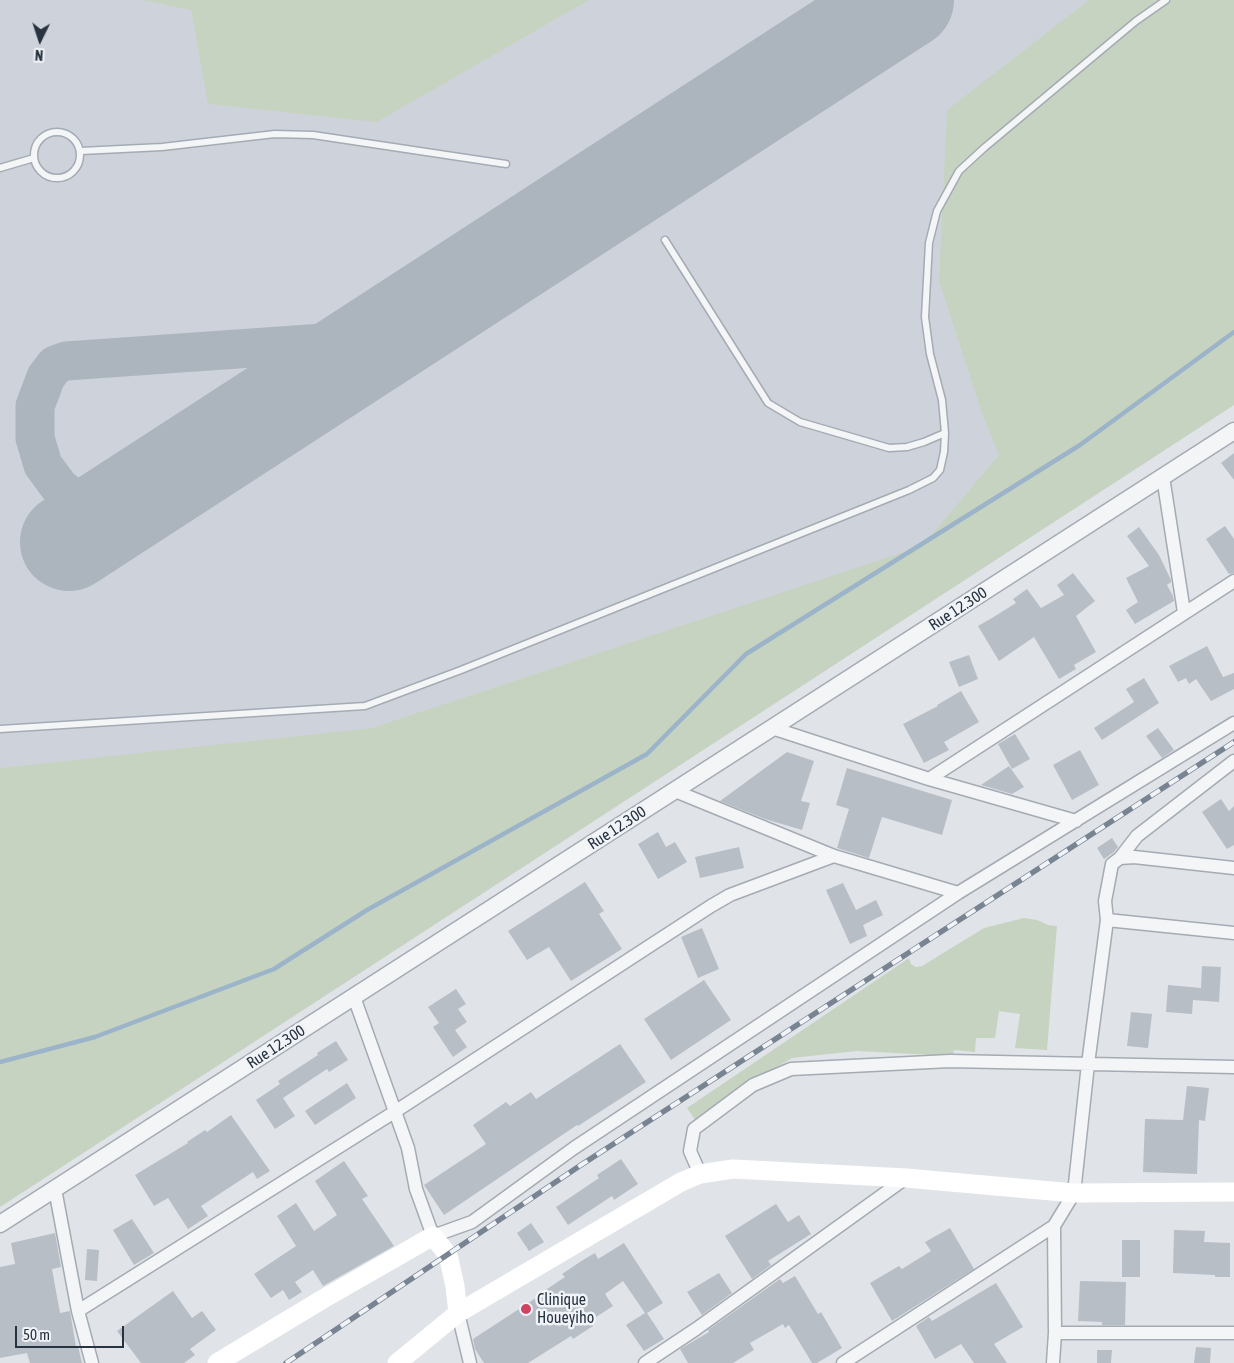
<!DOCTYPE html>
<style>
body{margin:0}
#map{position:relative;width:1234px;height:1363px;overflow:hidden;background:#e0e4e9;font-family:"Asap Condensed",sans-serif}
canvas{display:block}
.north{position:absolute;left:15px;top:15px;width:50px;height:50px;-webkit-text-stroke:4px #f0f3f7;paint-order:stroke;rotate:184deg;font-size:14px;font-weight:700;line-height:20px;text-align:center;color:#283341}
.north::after{content:'';display:block;margin:auto;width:18px;height:22px;background:#283341;clip-path:polygon(50% 0,100% 100%,50% 72%,0 100%)}
.scale{position:absolute;left:15px;top:1326px;width:109px;height:22px;box-sizing:border-box;border:2px solid #283341;border-top:0;padding-left:6px;font-size:15px;line-height:18px;white-space:nowrap;color:#283341;-webkit-text-stroke:4px #f0f3f7;paint-order:stroke}
</style>
<div id="map">
<canvas width="1234" height="1363"></canvas>
<div class="north">N</div>
<div class="scale">50 m</div>
</div>
<script>
const c = document.querySelector('canvas').getContext('2d');
c.lineJoin = 'round';
function fill(path, color) { c.fillStyle = color; c.fill(path, 'evenodd'); }
const shape = rows => new Path2D(rows.map(r => 'M' + r).join(''));
function stroke(path, color, width, dash) { c.strokeStyle = color; c.lineWidth = width; c.lineCap = dash ? 'butt' : 'round'; c.setLineDash(dash || []); c.stroke(path); }
function drawText(font, color, halo, rows, align = 'center') {
  c.font = font + ' "Asap Condensed",sans-serif'; c.lineWidth = 5; c.setLineDash([]); c.textBaseline = 'middle'; c.strokeStyle = halo; c.fillStyle = color; for (const [text, x, y, turn = 0] of rows) {
    c.save(); c.translate(x, y); c.rotate((+turn || 0) * Math.PI / 180); c.textAlign = isNaN(turn) ? turn : align; if (halo) c.strokeText(text, 0, 0); c.fillText(text, 0, 0); c.restore();
  }
}
fill(shape([
 [0,0,1234,0,1234,405,0,1207]
]), '#ced3db');
fill(shape([
 [142,0,589,0,377,122,208,104,191,10],
 [1089,0,1234,0,1234,405,0,1207,0,768,372,728,922,546,999,455,983,416,939,281,947,110],
 [1024,918,1037,920,1048,925,1057,926,1047,1050,1015,1048,1020,1014,999,1011,995,1038,976,1038,975,1052,954,1050,953,1056,857,1051,792,1058,730,1095,696,1121,687,1108,909,958,911,964,916,967,922,966,984,928]
]), '#c7d3c1');
stroke(shape([
 [0,1062,95,1037,274,969,367,910,647,754,746,654,1080,445,1234,332]
]), '#9bb4c9', 4.5);
stroke(shape([
 [230,438,219,451,208,475,189,496,165,510,137,517,110,515,82,505,60,488,43,465,35,438,35,406,46,377,55,365,66,361,352,341,372,338,395,331]
]), '#acb4be', 39);
stroke(shape([
 [69,542,905,0]
]), '#acb4be', 98);
fill(shape([
 [1234,453,1234,480,1221,463],
 [1225,526,1234,539,1234,573,1229,574,1206,539],
 [1139,527,1159,555,1171,580,1171,582,1167,585,1173,596,1174,601,1135,624,1126,610,1138,602,1126,578,1149,566,1127,536],
 [1073,573,1095,601,1076,616,1096,652,1074,665,1076,669,1059,679,1034,637,999,661,978,626,992,618,1016,603,1013,599,1027,589,1041,608,1064,595,1057,585],
 [1207,646,1223,677,1234,673,1234,689,1211,701,1196,679,1189,684,1186,678,1178,682,1169,666],
 [969,655,978,679,959,687,949,662],
 [1144,678,1159,703,1102,740,1094,728,1134,702,1126,689],
 [961,691,979,722,944,742,949,750,924,763,903,724,938,706,937,705],
 [1158,728,1174,750,1162,758,1146,736],
 [1015,734,1030,759,1012,769,998,744],
 [1080,750,1099,785,1072,800,1053,765],
 [787,752,814,761,801,801,810,803,802,830,765,819,720,801],
 [1009,766,1024,787,1012,794,981,785],
 [847,768,952,800,942,835,882,817,869,858,837,848,849,809,836,805],
 [1221,799,1229,811,1234,806,1234,845,1227,849,1202,812],
 [658,832,666,847,675,842,687,862,658,879,638,844],
 [1112,838,1118,847,1114,852,1104,859,1097,848],
 [739,847,744,868,700,878,695,857],
 [585,882,604,911,599,914,622,949,571,981,549,947,527,960,508,931],
 [843,883,856,910,876,900,883,915,863,925,867,936,850,944,826,890],
 [702,928,719,969,698,978,681,937],
 [1202,966,1221,967,1219,1002,1193,1000,1192,1014,1166,1012,1168,985,1201,988],
 [704,980,731,1020,671,1060,644,1019],
 [456,989,466,1004,458,1009,467,1022,455,1030,467,1047,453,1057,433,1027,439,1023,428,1007],
 [1131,1012,1152,1014,1148,1048,1127,1046],
 [336,1041,348,1060,329,1072,327,1069,283,1098,295,1116,275,1129,256,1100,280,1084,278,1081,318,1055,317,1053],
 [620,1044,646,1082,578,1126,577,1125,444,1215,424,1185,486,1144,473,1125,506,1102,510,1106,531,1092,536,1099],
 [347,1083,356,1098,315,1125,305,1111],
 [1187,1086,1209,1088,1205,1121,1199,1120,1197,1174,1143,1172,1145,1119,1183,1120],
 [231,1115,270,1171,257,1179,253,1172,201,1206,208,1216,188,1229,168,1198,154,1206,135,1175,188,1143,187,1142,205,1130,207,1132],
 [621,1159,638,1184,614,1200,612,1196,568,1225,556,1207,599,1178,597,1175],
 [344,1161,368,1196,362,1199,394,1246,323,1286,313,1270,295,1282,302,1292,289,1300,283,1290,271,1298,254,1274,296,1246,277,1216,296,1203,314,1231,337,1215,315,1181],
 [776,1204,788,1222,799,1215,811,1234,768,1261,771,1265,752,1279,725,1236],
 [132,1219,154,1253,134,1265,113,1230],
 [531,1223,544,1242,529,1251,517,1233],
 [950,1228,974,1269,892,1321,870,1283,899,1266,902,1269,931,1251,925,1242],
 [1174,1230,1205,1231,1204,1242,1230,1243,1230,1277,1215,1277,1215,1275,1173,1273],
 [55,1233,61,1267,52,1269,60,1313,70,1311,76,1347,78,1346,82,1363,30,1363,27,1353,0,1358,0,1267,15,1264,11,1243],
 [1122,1240,1140,1240,1140,1277,1122,1277],
 [624,1243,663,1303,647,1313,664,1339,644,1351,626,1325,645,1313,623,1281,605,1294,613,1306,590,1321,593,1326,573,1339,571,1336,528,1363,484,1363,475,1349,473,1339,542,1294,541,1293,565,1277,562,1274,583,1260,595,1253,598,1259],
 [87,1249,99,1250,97,1281,85,1280],
 [719,1273,732,1293,702,1315,687,1292],
 [795,1276,818,1314,821,1312,842,1348,817,1363,812,1363,789,1325,785,1328,783,1324,750,1343,754,1350,733,1363,688,1363,680,1349,709,1332,708,1330,780,1279,783,1283],
 [1080,1281,1126,1282,1125,1325,1102,1325,1102,1322,1078,1321],
 [996,1283,1023,1327,994,1344,1007,1363,974,1363,961,1344,935,1359,916,1326,929,1317,932,1321],
 [173,1291,192,1318,202,1311,216,1330,190,1349,195,1355,184,1363,141,1363,117,1331],
 [1196,1347,1211,1348,1210,1363,1194,1363],
 [1097,1350,1112,1350,1111,1363,1097,1363]
]), '#b7bec6');
const service = shape([
 '34 155a23 23 0 1 1 46 0a23 23 0 1 1-46 0Z',
 [81,151,162,147,275,134,313,135,506,164],
 [0,168,34,158],
 [665,240,768,403,800,422,889,448,907,447,924,442,945,433],
 [0,729,365,706,461,670,909,490,933,478,940,470,944,452,945,433,942,400,930,354,925,317,929,243,937,211,959,171,984,148,1136,21,1166,0]
]);
const minor = shape([
 [1163,477,1184,612],
 [772,728,929,779,1076,821],
 [929,779,1234,581],
 [675,791,834,856,958,893],
 [1120,858,1137,836,1234,761],
 [1107,920,1234,933],
 [354,997,408,1148,416,1189,433,1236,472,1222,574,1148,958,893,1234,723],
 [700,1174,690,1151,694,1129,753,1085,791,1069,950,1061,1234,1067],
 [55,1189,78,1311,92,1363],
 [78,1311,396,1111,711,906,730,895,834,856],
 [458,1313,470,1363],
 [1055,1333,1234,1333],
 [645,1363,696,1329,906,1178],
 [843,1363,1054,1226],
 [1053,1363,1055,1333,1054,1226,1074,1193,1088,1064,1107,920,1105,901,1112,864,1120,858,1134,857,1234,868]
]);
const tertiary = shape([
 [0,1224,1234,431]
]);
stroke(service, '#a5abb3', 9);
stroke(minor, '#a5abb3', 15);
stroke(tertiary, '#a5abb3', 19);
stroke(service, '#f3f5f7', 6);
stroke(minor, '#f3f5f7', 12);
stroke(tertiary, '#f3f5f7', 16);
stroke(shape([
 [217,1363,323,1299,433,1236,448,1255,455,1286,458,1313],
 [397,1363,458,1313,681,1182,700,1174,733,1169,906,1178,1074,1193,1234,1192]
]), '#fff', 19);
const rail = shape([
 [286,1363,581,1165,1234,742]
]);
stroke(rail, '#798493', 5.5);
stroke(rail, '#f0f3f7', 4, [11]);
for (const [x, y, r, color] of [
 [526,1309,6,"#cf4461"]
]) { const dot = new Path2D(); dot.arc(x, y, r, 0, 2 * Math.PI); c.fillStyle = color; c.fill(dot); stroke(dot, '#f0f3f7', 2); }
drawText('16px', '#283341', '#f0f3f7', [
 ["Rue 12.300",958,609,-33],
 ["Rue 12.300",617,828,-33],
 ["Rue 12.300",276,1047,-33]
]);
drawText('16px', '#283341', '#f0f3f7', [
 ["Clinique",537,1300],
 ["Houeyiho",537,1318]
], 'left');
</script>
